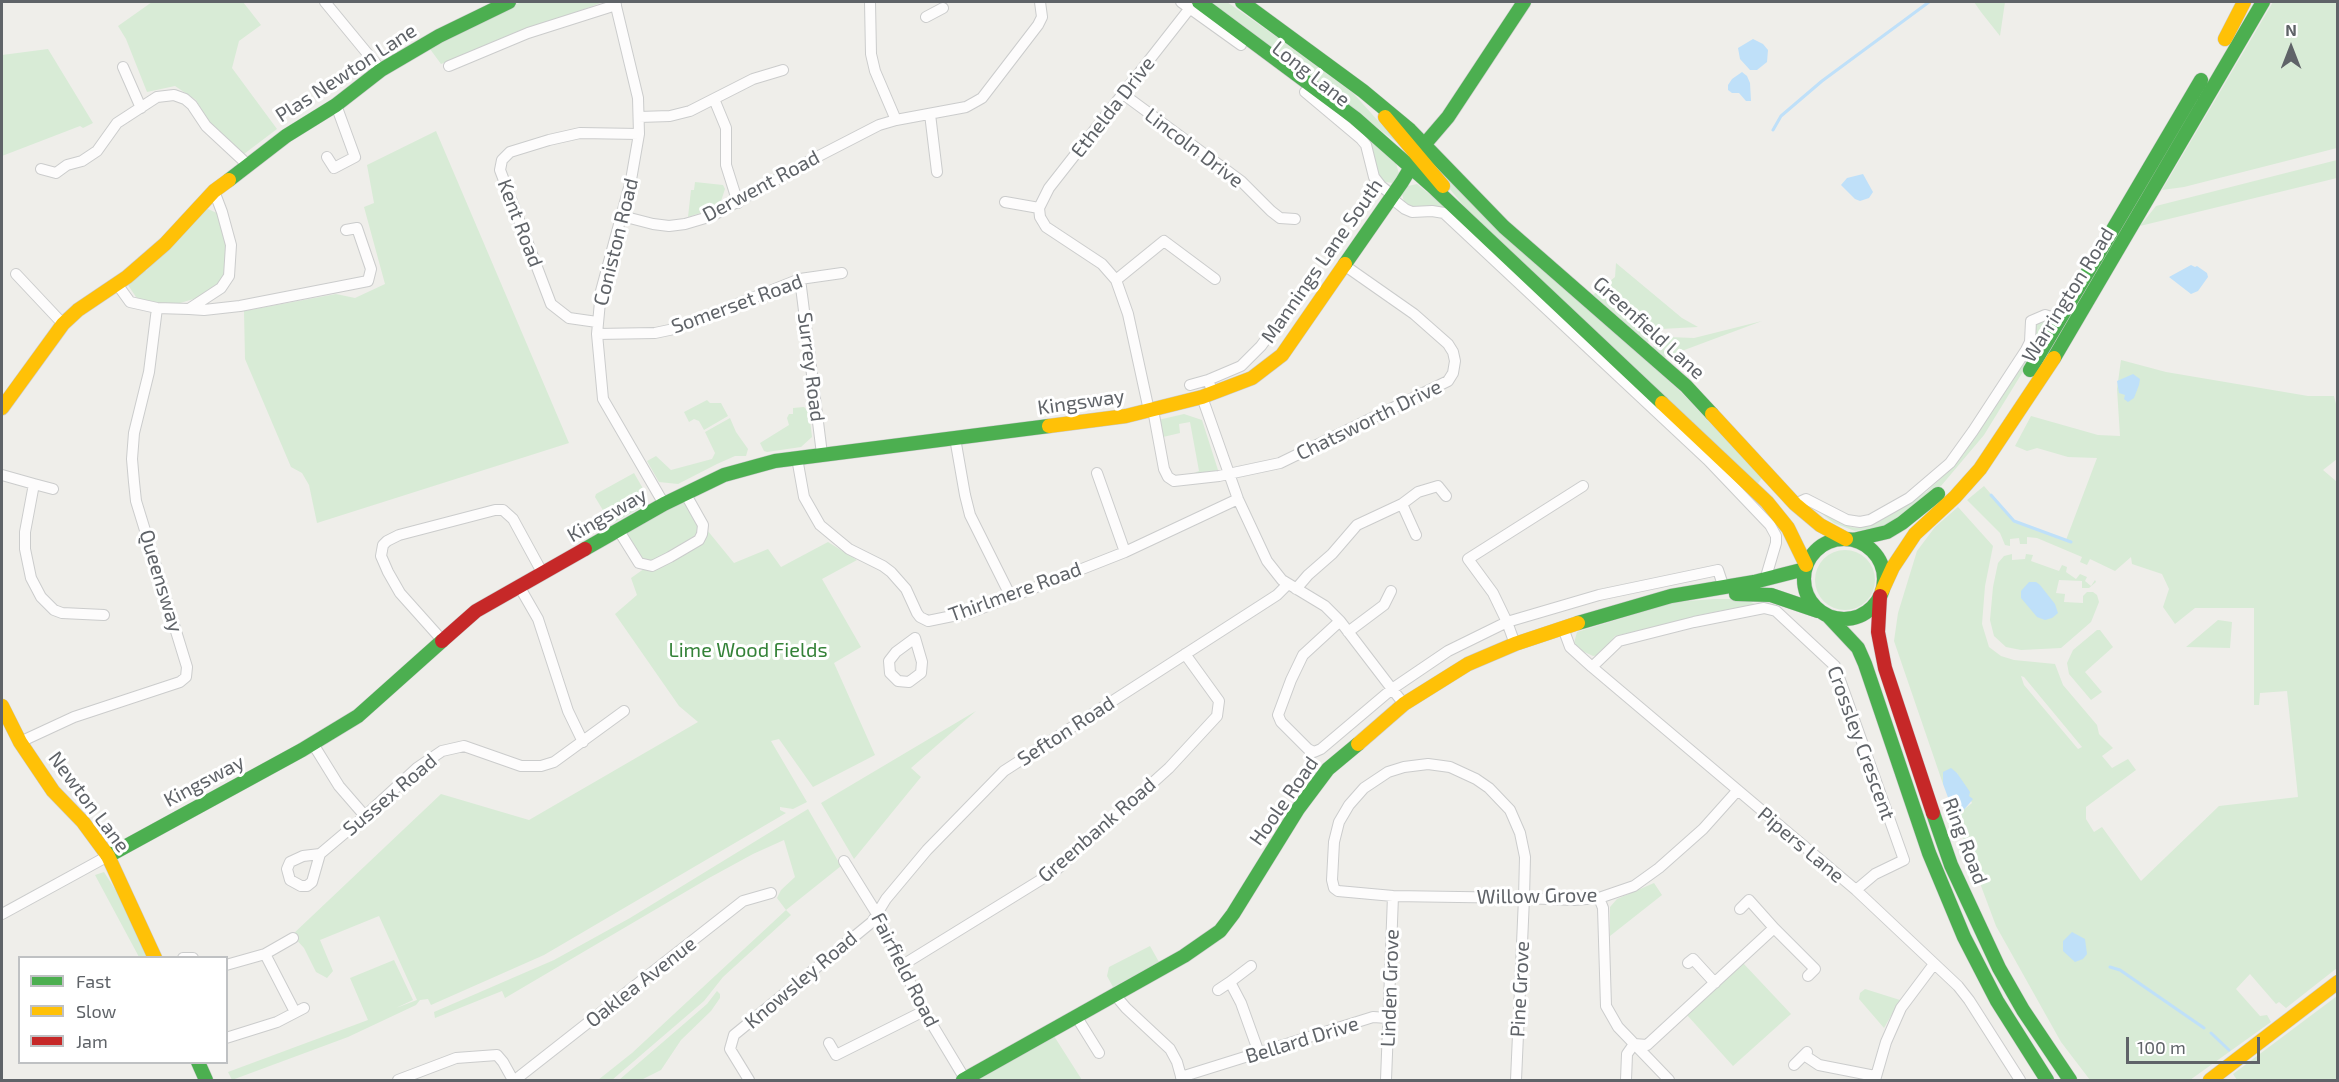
<!DOCTYPE html>
<style>
body{margin:0}
#map{position:relative;width:2339px;height:1082px;overflow:hidden;background:#efeeea;font-family:"Exo 2",sans-serif}
canvas{display:block}
.frame{position:absolute;inset:0;border:3px solid #5f6368;pointer-events:none}
.legend{position:absolute;left:18px;top:956px;width:210px;height:108px;box-sizing:border-box;background:#fff;border:2px solid #bfc1c3;margin:0;padding:8px 10px;list-style:none;font-size:18px;color:#5f6368}
.legend li{display:flex;align-items:center;gap:12px;height:30px}
.legend b{width:30px;border:2px solid #bfc1c3}
.north{position:absolute;left:2261px;top:18px;width:60px;height:60px;-webkit-text-stroke:4px #fff;paint-order:stroke;rotate:0deg;font-size:16px;font-weight:700;line-height:24px;text-align:center;color:#5f6368}
.north::after{content:'';display:block;margin:auto;width:21px;height:27px;background:#5f6368;clip-path:polygon(50% 0,100% 100%,50% 72%,0 100%)}
.scale{position:absolute;left:2126px;top:1037px;width:134px;height:27px;box-sizing:border-box;border:3px solid #5f6368;border-top:0;padding-left:8px;font-size:18px;line-height:21px;white-space:nowrap;color:#5f6368;-webkit-text-stroke:4px #fff;paint-order:stroke}
</style>
<div id="map">
<canvas width="2339" height="1082"></canvas>
<div class="frame"></div>
<ul class="legend">
<li><b style="height:8px;background:#4caf50"></b>Fast</li>
<li><b style="height:8px;background:#ffc107"></b>Slow</li>
<li><b style="height:8px;background:#c62828"></b>Jam</li>
</ul>
<div class="north">N</div>
<div class="scale">100 m</div>
</div>
<script>
const c = document.querySelector('canvas').getContext('2d');
c.lineJoin = 'round';
function fill(path, color) { c.fillStyle = color; c.fill(path, 'evenodd'); }
const shape = rows => new Path2D(rows.map(r => 'M' + r).join(''));
function stroke(path, color, width, dash) { c.strokeStyle = color; c.lineWidth = width; c.lineCap = dash ? 'butt' : 'round'; c.setLineDash(dash || []); c.stroke(path); }
function drawText(font, color, halo, rows, align = 'center') {
  c.font = font + ' "Exo 2",sans-serif'; c.lineWidth = 6; c.setLineDash([]); c.textBaseline = 'middle'; c.strokeStyle = halo; c.fillStyle = color; for (const [text, x, y, turn = 0] of rows) {
    c.save(); c.translate(x, y); c.rotate((+turn || 0) * Math.PI / 180); c.textAlign = isNaN(turn) ? turn : align; if (halo) c.strokeText(text, 0, 0); c.fillText(text, 0, 0); c.restore();
  }
}
fill(shape([
 [152,2,243,2,261,25,239,41,232,68,277,129,244,154,208,122,196,100,175,86,147,92,126,39,118,26],
 [522,2,603,2,441,64,430,49,503,9],
 [1206,2,1227,2,1277,37,1353,93,1399,144],
 [1974,2,2005,2,2000,36,1981,12],
 [2273,2,2337,2,2337,148,2184,187,2162,190],
 [48,49,93,123,83,128,80,126,2,156,2,55],
 [436,131,569,443,317,523,309,485,302,473,291,467,245,359,244,311,336,294,355,298,385,284,364,207,374,203,367,165],
 [1365,136,1396,163,1399,174,1393,183,1385,182,1377,173,1372,149],
 [2337,160,2337,178,2140,226,2156,206],
 [1446,178,1683,394,1762,478,1756,486,1475,219,1443,181],
 [695,182,723,185,725,189,719,207,688,217,691,190,694,190],
 [1417,184,1445,207,1411,208,1404,202,1402,194,1408,186],
 [208,209,219,214,227,245,228,267,218,286,200,297,177,304,154,303,141,301,136,297,128,285,144,268,146,271,201,212],
 [1616,263,1682,318,1698,327,1661,329,1647,343,1593,295,1615,277],
 [2044,320,2047,323,2046,334,1984,435,1941,486,1885,526,1855,531,1834,523,1810,505,1851,527,1860,528,1869,525,1926,492,1952,468,1963,455,2032,347,2036,323],
 [1762,321,1663,358,1652,348,1657,341,1669,337,1694,338],
 [2121,360,2166,372,2308,396,2334,396,2337,408,2337,459,2323,470,2336,481,2338,486,2337,968,2286,1008,2279,1002,2276,1004,2250,974,2236,989,2260,1016,2267,1015,2271,1022,2190,1080,2090,1080,2061,1042,1996,926,1953,811,1962,811,1972,803,1957,773,1943,772,1943,784,1894,641,1898,613,1917,551,1935,527,1958,507,1993,546,1985,586,1982,624,1989,647,2001,656,2014,660,2055,664,2063,685,2097,725,2099,734,2113,748,2102,756,2112,768,2128,759,2136,770,2086,807,2086,819,2094,832,2102,827,2141,881,2219,806,2298,797,2287,691,2260,693,2259,705,2254,705,2254,608,2195,608,2175,624,2163,607,2169,589,2162,574,2132,564,2131,557,2115,571,2090,559,2087,565,2080,562,2082,557,2037,538,2027,537,2027,544,2020,544,2019,538,2010,539,2010,546,2005,545,2000,533,1967,500,1984,486,2014,521,2066,540,2097,458,2068,457,2037,448,2027,451,2015,446,2031,416,2098,435,2120,436,2117,389],
 [2021,676,2024,677,2082,747,2078,749,2024,685],
 [707,400,710,403,721,403,728,416,704,430,699,421,694,419,689,422,684,412],
 [804,407,809,412,812,437,801,447,767,452,764,451,760,443,789,425,787,418,789,414,793,414,793,408],
 [1184,414,1202,420,1218,470,1195,476,1194,473,1199,471,1190,422,1179,424,1180,433,1163,437,1158,420],
 [730,418,736,432,748,449,746,456,735,456,717,464,678,484,659,482,647,461,656,456,671,470,712,459,715,453,705,432],
 [634,473,645,492,644,506,613,523,610,522,595,497,596,494],
 [685,493,703,525,734,563,768,549,781,567,828,542,857,560,822,579,861,647,834,663,875,755,813,787,779,739,771,741,807,802,793,809,780,807,780,810,786,813,544,955,431,1005,428,999,420,1000,416,1005,348,1037,232,1080,228,1072,368,1020,350,978,394,960,413,1000,396,1008,417,1000,379,916,320,940,333,971,327,978,316,972,304,948,292,935,441,794,529,820,698,722,679,706,615,614,637,595,631,578,648,566,619,531],
 '1815 580a30 30 0 1 1 60 0a30 30 0 1 1-60 0Z',
 [2012,554,2012,560,2025,559,2026,554,2033,555,2031,561,2059,571,2062,565,2067,567,2066,572,2076,579,2080,574,2087,577,2085,581,2091,586,2095,580,2096,582,2089,588,2082,588,2082,581,2059,580,2056,593,2065,594,2064,602,2083,603,2083,596,2087,592,2093,592,2097,595,2099,602,2091,622,2061,648,2021,650,2006,647,1994,636,1990,620,1993,587,1998,563,2004,556],
 [1714,599,1745,599,1757,605,1615,636,1600,655,1593,656,1578,649,1574,643,1577,632,1675,602],
 [2218,620,2232,622,2230,648,2186,647],
 [2097,630,2100,630,2113,647,2085,672,2102,692,2091,700,2069,674,2067,663,2073,650],
 [976,711,911,768,921,777,854,859,821,803],
 [808,809,841,866,786,910,791,915,723,977,704,1001,612,1080,598,1080,632,1053,786,910,777,898,781,890,795,877,784,840,753,854,709,878,505,998,502,991,435,1018,434,1012,554,960,630,918],
 [104,872,127,908,150,957,139,957,95,875],
 [1654,883,1662,895,1610,936,1610,907,1617,899],
 [1150,946,1159,962,1113,987,1107,976,1109,967],
 [1743,963,1791,1014,1733,1066,1687,1015],
 [1865,989,1900,1000,1884,1028,1859,999,1860,993],
 [717,991,720,994,720,998,711,1011,681,1040,661,1070,641,1080,619,1080,707,1004],
 [2337,996,2337,1080,2237,1080,2233,1074],
 [1054,1036,1082,1080,955,1080]
]), '#d8ebd6');
fill(shape([
 [1753,39,1763,44,1768,50,1767,62,1757,70,1750,70,1740,59,1738,48],
 [1742,72,1747,76,1750,83,1751,101,1746,101,1739,93,1732,93,1728,90,1728,85,1732,79],
 [1863,174,1873,192,1869,198,1860,201,1855,199,1841,185,1847,178],
 [2191,265,2195,267,2197,266,2207,273,2208,277,2198,291,2191,294,2169,277],
 [2133,374,2140,379,2139,385,2134,398,2128,402,2124,399,2125,395,2119,393,2117,381],
 [2029,582,2036,582,2040,585,2055,604,2058,613,2052,618,2045,620,2037,617,2021,598,2021,591],
 [1951,768,1957,773,1970,792,1969,796,1973,799,1963,811,1957,812,1953,811,1943,784,1943,772],
 [2072,932,2085,939,2087,954,2083,959,2075,962,2063,951,2063,941]
]), '#bfe0f9');
stroke(shape([
 [1773,130,1781,116,1822,81,1929,2],
 [1991,495,2014,521,2071,542],
 [2110,967,2120,970,2204,1028],
 [2211,1033,2229,1050]
]), '#bfe0f9', 3);
const street = shape([
 [325,2,381,70],
 [615,2,638,98,639,134,631,180,601,291,597,334,603,399,664,504],
 [870,2,871,54,875,71,896,120],
 [1181,2,1241,45],
 [926,17,943,8],
 [449,66,528,33,616,5],
 [123,67,141,108],
 [1305,92,1361,139,1366,145,1374,177,1381,186,1392,195],
 [1123,94,1241,181,1271,211,1280,218,1295,219],
 [714,99,726,128,726,165,738,203],
 [930,114,937,172],
 [639,117,670,116,690,111,753,79,783,70],
 [327,157,334,168,355,157,336,105],
 [41,169,56,173,67,165,82,161,97,151,117,123,157,97,174,95,185,99,192,105,206,126,248,165],
 [1391,198,1405,209,1412,212,1432,211,1444,213,1708,460,1770,525,1776,536,1776,543,1765,580],
 [1005,202,1039,208,1040,217,1046,227,1102,264,1116,280,1128,314,1148,406,1154,415,1164,469,1168,477,1174,481,1219,476,1280,463,1448,381,1453,373,1455,361,1453,352,1448,344,1414,314,1344,265],
 [1039,208,1049,188,1190,8],
 [622,216,653,224,669,226,685,224,712,216,813,159,879,125,896,120,966,107,975,102,982,98,1038,25,1042,17,1040,2],
 [16,274,63,324],
 [800,279,822,454],
 [1116,280,1164,241,1215,279],
 [117,284,130,302,157,308,189,309,221,288,229,276,231,245,222,212,214,191],
 [189,309,204,310,240,306,368,281,371,269,357,228,346,230],
 [597,322,569,318,551,304,500,170,502,160,510,152,549,140,580,133,639,134],
 [597,334,655,333,674,329,800,279,842,273],
 [1190,385,1208,380],
 [1213,393,1208,380,1241,366,1261,346,1274,328],
 [1202,397,1238,499,1267,561,1282,580,1325,606,1340,621],
 [955,438,965,495,970,515,1011,597],
 [797,458,804,497,820,525,849,549,883,566,891,572,906,589,917,613,920,617,928,621,972,612,1011,597,1125,552,1238,499],
 [1097,473,1125,552],
 [2,475,34,484,25,532,25,549,31,578,41,597,54,610,62,613,104,615],
 [34,484,53,489],
 [1402,504,1416,535],
 [1795,504,1806,499,1847,520,1860,522,1870,520,1909,498,1950,463,1973,431,2026,350,2030,342,2031,321,2045,315,2060,320],
 [619,531,639,563,652,566,670,557,699,540,702,534,703,525,685,493],
 [519,586,538,619,568,711,583,742],
 [1296,589,1308,575,1332,554,1357,525,1402,504,1418,492,1438,486,1446,496],
 [1563,628,1570,647,1592,667,1856,890,1958,986,1969,1000,2020,1080],
 [1348,632,1384,605,1391,591],
 [915,638,922,662,921,673,909,682,898,681,890,673,889,661,896,652,915,638],
 [442,640,400,593,388,572,381,556,383,545,387,541,399,535,495,510,503,510,513,519,543,574],
 [1515,644,1507,622,1493,593,1468,559,1583,486],
 [1592,667,1619,641,1694,622,1764,608,1776,611,1835,666,1904,860,1875,874,1856,890],
 [1404,704,1392,689,1340,621,1303,655,1291,680,1278,715,1281,722,1308,749,1314,752,1321,749,1392,689,1448,651,1507,622,1599,595,1718,570,1724,588],
 [20,742,74,717,180,682,186,677,187,667,136,501,134,482,132,459,134,433,149,372,157,308],
 [313,744,339,786,365,816],
 [320,854,303,856,290,862,287,869,290,880,301,886,307,886,312,882,320,854,365,816,417,768,442,751,464,746,521,766,541,766,554,762,624,711],
 [844,861,877,914,924,1011,965,1079],
 [1599,898,1603,908,1606,1006,1618,1027,1669,1080],
 [1740,909,1749,900,1774,928],
 [2,914,108,856],
 [265,954,295,1012],
 [183,958,193,958],
 [1688,963,1693,959,1715,983],
 [226,965,265,954,293,938],
 [901,966,1055,871,1169,768,1217,716,1219,701,1185,654],
 [1230,982,1251,966],
 [1218,990,1230,982,1241,1003,1259,1053],
 [1115,995,1126,1008,1170,1049,1177,1062,1182,1080],
 [1076,1016,1099,1053],
 [226,1038,277,1022,304,1008],
 [829,1043,836,1055,924,1011],
 [1807,1052,1804,1055,1819,1065,1875,1076],
 [1794,1065,1804,1055],
 [1181,1077,1373,1017,1388,1018],
 [398,1080,456,1058,497,1055,503,1062,513,1080],
 [515,1080,743,901,771,893],
 [749,1080,730,1049,734,1035,872,922,886,899,927,850,1004,771,1277,595,1288,584],
 [1386,1080,1393,896],
 [1516,1080,1524,898,1525,857,1520,833,1510,810,1489,788,1476,779,1450,767,1428,764,1404,767,1388,772,1364,788,1349,805,1339,822,1334,842,1332,880,1334,888,1338,891,1393,896,1524,898,1574,900,1599,898,1634,886,1659,868,1703,829,1737,791],
 [1626,1080,1627,1054,1634,1044,1647,1045,1774,928,1815,969,1808,976],
 [1875,1080,1886,1042,1901,1008,1934,964]
]);
const fast = shape([
 [1199,2,1355,118,1432,186,1662,403],
 [1242,2,1363,91,1410,130,1504,227,1686,386,1712,414],
 [229,180,286,136,336,105,381,70,439,36,509,2],
 [1345,264,1402,182,1424,145,1448,117,1524,2],
 [2054,358,2263,2],
 [2030,370,2201,80],
 '1804 579a40 40 0 1 1 80 0a40 40 0 1 1-80 0Z',
 [1853,540,1887,532,1902,523,1938,494],
 [585,549,664,504,724,475,775,461,1049,426],
 [1736,594,1771,595,1818,611],
 [1828,616,1858,648,1865,664,1929,853,1964,937,1997,1001,2047,1080],
 [1578,623,1671,596,1754,582,1805,569],
 [1933,813,1951,865,1999,968,2023,1010,2070,1080],
 [108,856,302,750,358,716,442,641],
 [198,1062,206,1080],
 [963,1080,1184,956,1220,931,1233,914,1298,809,1328,769,1358,744]
]);
const slow = shape([
 [2225,39,2244,2],
 [1385,117,1443,186],
 [1662,403,1767,502,1788,528,1806,565],
 [2,408,63,324,78,310,127,277,165,244,214,191,229,180],
 [1712,414,1795,504,1820,525,1846,539],
 [1049,426,1126,416,1202,397,1252,378,1282,355,1345,264],
 [1882,591,1893,567,1915,534,1955,497,1980,469,2054,358],
 [2,706,20,742,53,791,83,822,108,856,155,958],
 [1358,744,1404,704,1468,664,1515,644,1578,623],
 [2210,1080,2338,982]
]);
const jam = shape([
 [1880,596,1878,632,1885,668,1933,813],
 [442,641,476,611,585,549]
]);
stroke(street, '#cbcccc', 12);
stroke(fast, '#cacacb', 15);
stroke(slow, '#cacacb', 15);
stroke(jam, '#cacacb', 15);
stroke(street, '#fdfcfc', 10);
stroke(fast, '#4caf50', 14);
stroke(slow, '#ffc107', 14);
stroke(jam, '#c62828', 14);
drawText('20px', '#5f6368', '#fff', [
 ["Plas Newton Lane",346,73,-33],
 ["Long Lane",1311,74,38],
 ["Ethelda Drive",1113,107,-52],
 ["Lincoln Drive",1194,148,37],
 ["Derwent Road",761,186,-28],
 ["Kent Road",520,223,69],
 ["Coniston Road",616,242,-76],
 ["Mannings Lane South",1322,261,-55],
 ["Warrington Road",2068,295,-58],
 ["Somerset Road",737,304,-20],
 ["Greenfield Lane",1649,328,42],
 ["Surrey Road",811,367,83],
 ["Kingsway",1081,402,-8],
 ["Chatsworth Drive",1369,420,-26],
 ["Kingsway",607,515,-30],
 ["Queensway",161,581,73],
 ["Thirlmere Road",1015,592,-20],
 ["Sefton Road",1066,731,-33],
 ["Crossley Crescent",1861,743,70],
 ["Kingsway",204,781,-28],
 ["Sussex Road",390,795,-40],
 ["Hoole Road",1284,801,-55],
 ["Newton Lane",89,802,53],
 ["Greenbank Road",1097,830,-41],
 ["Ring Road",1965,841,69],
 ["Pipers Lane",1801,845,40],
 ["Willow Grove",1537,896,-1],
 ["Fairfield Road",905,970,63],
 ["Knowsley Road",801,980,-40],
 ["Oaklea Avenue",641,982,-38],
 ["Linden Grove",1390,988,-88],
 ["Pine Grove",1520,989,-87],
 ["Bellard Drive",1302,1040,-17]
]);
drawText('20px', '#348238', '#fff', [
 ["Lime Wood Fields",748,650]
]);
</script>
